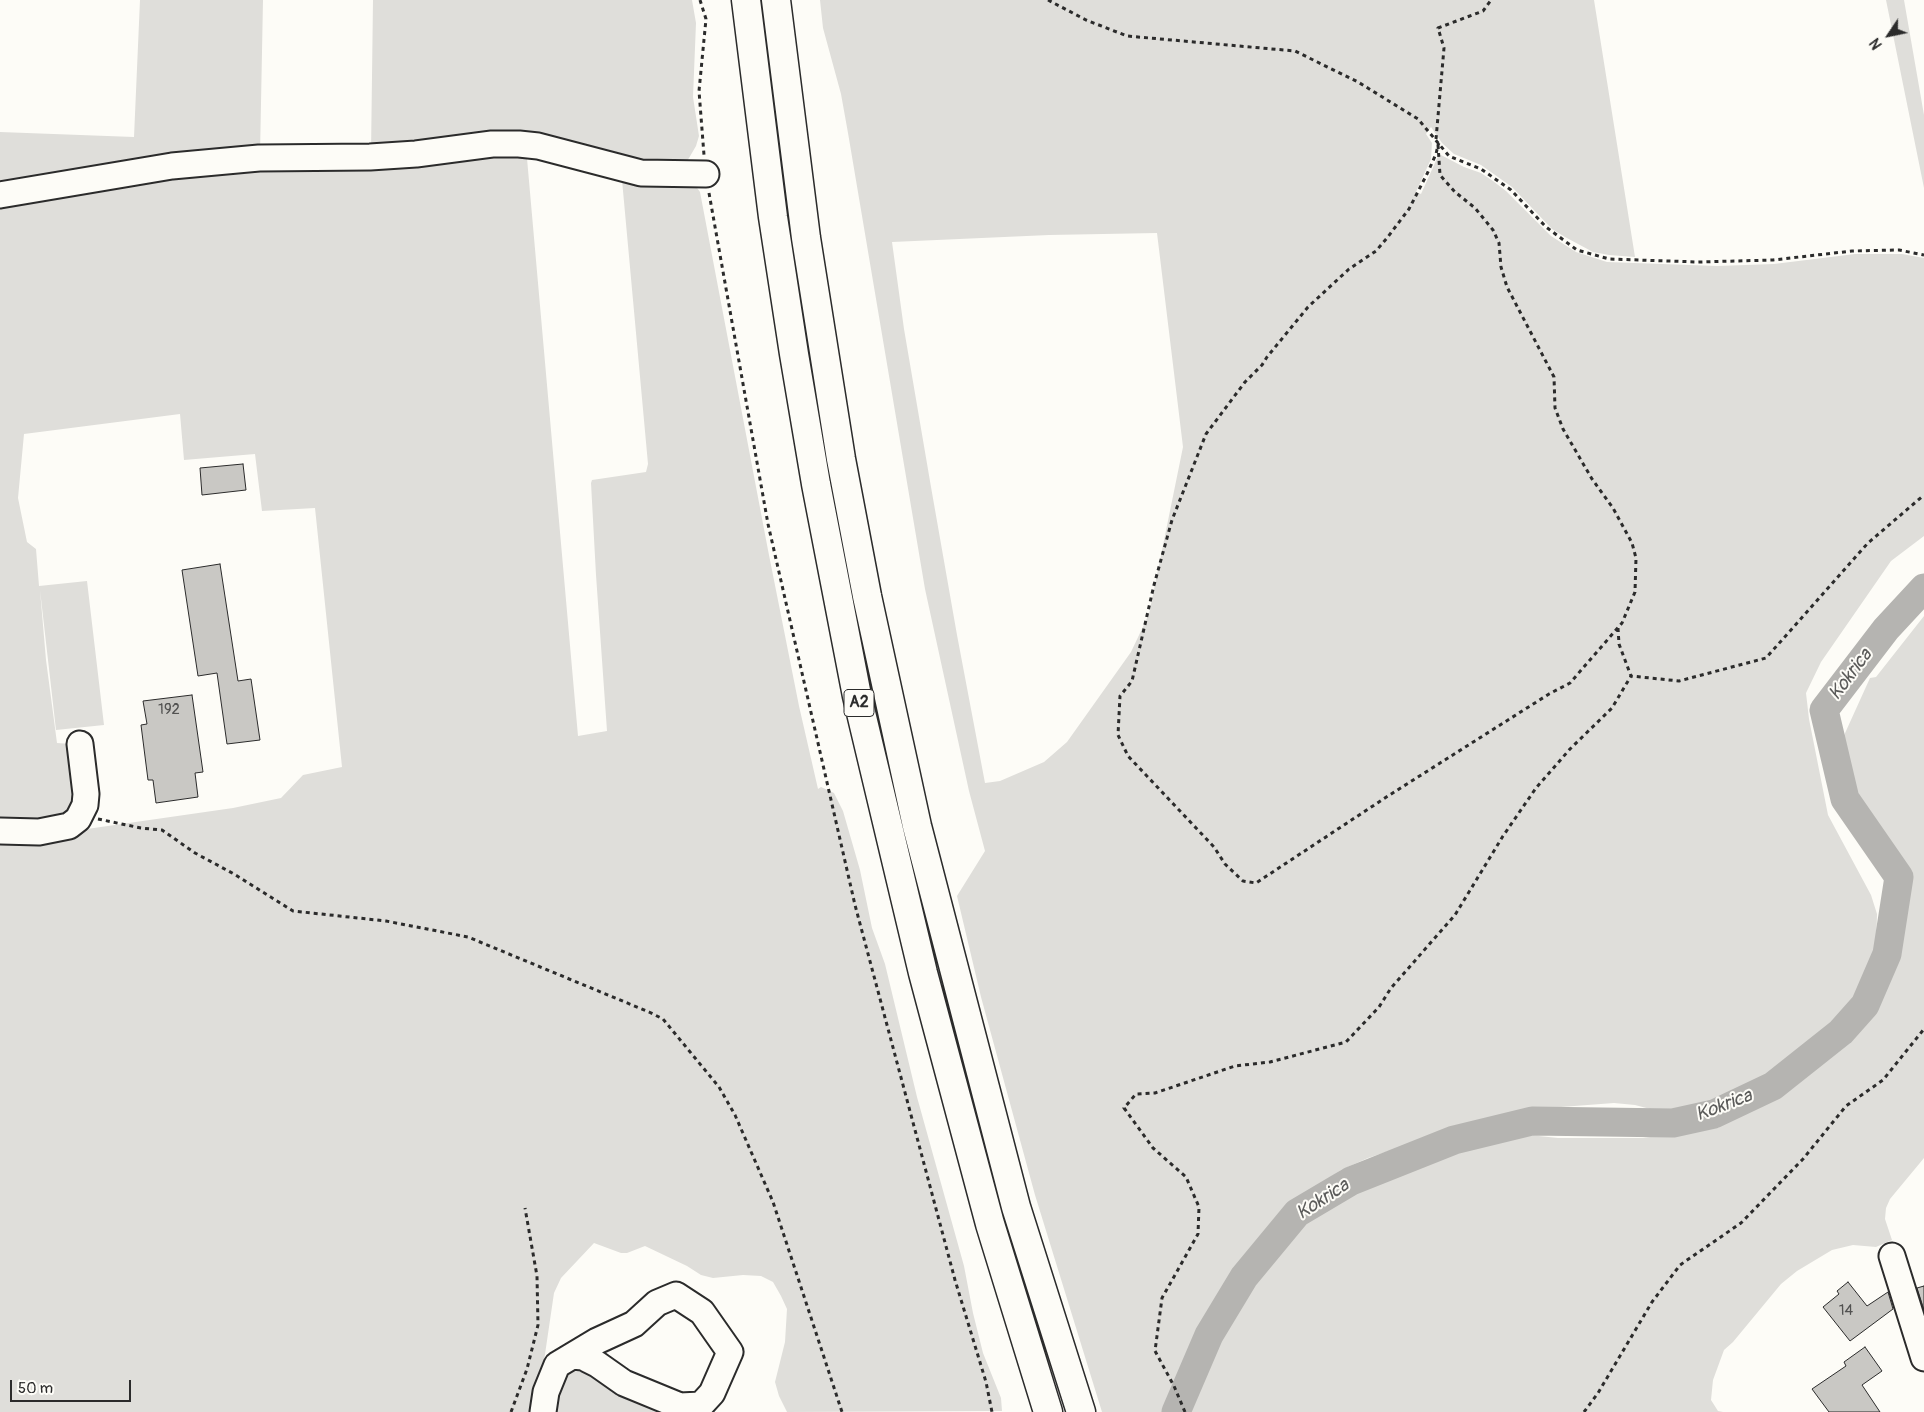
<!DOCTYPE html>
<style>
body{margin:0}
#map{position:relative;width:1924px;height:1412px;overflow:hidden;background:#fdfcf7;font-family:Pangolin,sans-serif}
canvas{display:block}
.north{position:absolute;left:1864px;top:10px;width:50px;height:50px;-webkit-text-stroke:4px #fdfcf7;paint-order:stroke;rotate:236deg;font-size:14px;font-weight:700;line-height:20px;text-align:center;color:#2b2b2b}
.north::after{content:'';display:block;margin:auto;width:18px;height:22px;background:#2b2b2b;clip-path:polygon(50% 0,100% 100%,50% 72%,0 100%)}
.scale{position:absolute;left:10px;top:1380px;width:121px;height:22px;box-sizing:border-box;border:2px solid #2b2b2b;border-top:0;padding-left:6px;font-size:15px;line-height:18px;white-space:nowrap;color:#2b2b2b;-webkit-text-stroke:4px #fdfcf7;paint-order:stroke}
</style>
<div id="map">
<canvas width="1924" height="1412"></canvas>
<div class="north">N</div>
<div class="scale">50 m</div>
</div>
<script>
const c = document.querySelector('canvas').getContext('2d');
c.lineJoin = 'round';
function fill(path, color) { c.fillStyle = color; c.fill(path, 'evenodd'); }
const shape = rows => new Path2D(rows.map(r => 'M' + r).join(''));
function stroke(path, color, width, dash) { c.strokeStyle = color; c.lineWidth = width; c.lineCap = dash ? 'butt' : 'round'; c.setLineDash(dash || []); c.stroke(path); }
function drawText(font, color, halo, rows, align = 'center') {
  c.font = font + ' Pangolin,sans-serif'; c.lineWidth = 4; c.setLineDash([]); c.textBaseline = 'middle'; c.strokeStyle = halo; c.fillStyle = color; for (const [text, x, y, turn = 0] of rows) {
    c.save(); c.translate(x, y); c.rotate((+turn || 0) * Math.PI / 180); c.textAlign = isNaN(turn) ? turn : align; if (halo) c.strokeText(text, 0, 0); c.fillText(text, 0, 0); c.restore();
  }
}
fill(shape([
 [136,0,263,0,260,155,0,191,0,132,134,137,140,0],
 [373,0,692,0,696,23,693,97,699,136,696,146,689,158,682,167,673,171,562,147,371,153],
 [820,0,1594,0,1635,257,1609,255,1593,252,1565,237,1552,229,1512,187,1481,165,1454,154,1442,143,1431,127,1426,134,1432,143,1431,159,1416,192,1421,194,1439,154,1464,167,1481,173,1493,181,1506,191,1551,236,1576,252,1607,262,1717,266,1774,264,1855,254,1902,254,1924,258,1924,536,1891,561,1821,662,1806,693,1809,719,1828,815,1871,895,1877,914,1876,955,1855,999,1834,1026,1803,1051,1743,1089,1710,1105,1683,1111,1658,1111,1635,1105,1614,1103,1548,1108,1487,1118,1368,1158,1341,1170,1329,1178,1309,1198,1292,1211,1247,1265,1224,1297,1194,1355,1172,1412,1102,1412,1035,1195,981,997,957,896,985,851,969,791,925,589,848,133,841,94,823,28],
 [1157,233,1183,447,1149,614,1131,652,1067,742,1044,762,1000,781,985,783,957,635,931,487,904,329,892,242,1049,235],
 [1886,0,1904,0,1924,115,1924,188],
 [526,147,578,736,607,731,596,575,591,483,592,480,646,472,648,464,621,169,695,185,700,192,768,550,799,706,818,789,821,787,834,793,843,811,860,870,872,928,885,964,917,1097,964,1266,973,1313,983,1353,1001,1398,1002,1411,787,1412,779,1396,775,1382,785,1342,787,1309,781,1296,773,1282,761,1276,743,1275,713,1278,701,1275,687,1266,645,1246,627,1253,621,1253,594,1243,561,1278,554,1293,544,1361,549,1369,538,1412,0,1412,0,838,80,830,233,808,281,798,303,775,342,767,315,508,262,511,255,454,184,460,180,414,24,434,18,498,27,542,36,549,39,586,87,581,104,725,56,730,40,590,46,660,57,743,71,744,79,804,70,818,0,827,0,197,81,184],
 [1924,616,1924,1158,1890,1199,1886,1208,1885,1219,1892,1240,1876,1247,1853,1245,1832,1250,1797,1271,1781,1284,1733,1342,1724,1350,1713,1380,1711,1400,1718,1411,1723,1412,1183,1412,1189,1388,1215,1339,1228,1320,1249,1281,1300,1218,1317,1207,1325,1204,1341,1195,1457,1147,1495,1138,1529,1135,1558,1138,1643,1138,1697,1130,1771,1101,1793,1088,1846,1045,1872,1010,1897,956,1905,922,1910,879,1904,860,1863,804,1853,781,1841,742,1870,678,1876,677],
 [576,1366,673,1412,547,1412,564,1370]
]), '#dfdeda');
stroke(shape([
 [1176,1412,1209,1335,1244,1277,1297,1213,1351,1181,1454,1140,1532,1121,1673,1123,1714,1114,1773,1086,1841,1032,1865,1005,1887,954,1899,877,1845,799,1824,710,1886,629,1924,588]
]), '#b5b4b1', 29);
const building = shape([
 [243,464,246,490,202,495,200,468,243,464],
 [220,564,238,681,251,679,260,740,227,744,217,673,198,676,182,570,220,564],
 [192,695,203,772,195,773,198,797,156,803,153,780,148,780,141,725,147,724,143,701,192,695],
 [1848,1282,1867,1306,1888,1292,1893,1309,1850,1341,1823,1307,1839,1294,1837,1291,1848,1282],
 [1924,1286,1924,1310,1917,1288,1924,1286],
 [1865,1347,1882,1371,1862,1385,1880,1412,1829,1412,1812,1389,1846,1366,1844,1362,1865,1347]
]);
fill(building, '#c9c8c4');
stroke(building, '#2b2b2b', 1);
const minor = shape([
 [0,195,172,166,259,158,370,157,416,154,492,144,519,144,538,146,641,173,706,174],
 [0,831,39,832,69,826,78,819,85,805,86,794,80,744],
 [1892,1256,1924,1358],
 [543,1412,546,1392,557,1365,597,1341,634,1324,657,1303,676,1295,702,1312,730,1352,712,1393,701,1405,680,1406,624,1383,597,1364,583,1357,572,1356]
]);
const highway = shape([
 [746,0,773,217,794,354,816,484,857,696,923,973,990,1224,1048,1412],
 [776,0,806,238,841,459,867,596,917,826,1016,1207,1081,1412]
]);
stroke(minor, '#2b2b2b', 29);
stroke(highway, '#2b2b2b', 31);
stroke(shape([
 [700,0,706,19,699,91,704,155],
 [1048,0,1086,20,1127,36,1295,51,1358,82,1418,119,1449,156,1481,169,1511,190,1546,227,1577,250,1609,259,1698,262,1773,260,1852,251,1899,250,1924,255],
 [1436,139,1444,48,1438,28,1483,11,1491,0],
 [1438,145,1440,175,1455,192,1475,208,1493,230,1499,243,1501,267,1507,287,1554,377,1555,408,1563,429,1592,479,1613,508,1632,543,1636,558,1635,592,1622,623,1570,683,1549,694,1388,796,1256,883,1243,881,1225,864,1214,847,1128,756,1118,735,1120,696,1132,681,1154,585,1172,520,1206,434,1245,382,1262,365,1267,357,1308,307,1349,269,1376,251,1387,238,1409,209,1427,174,1436,154,1438,145,1439,143],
 [709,193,768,524,855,905,955,1280,986,1382,992,1412],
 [1618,628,1619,644,1631,676,1679,681,1766,658,1868,543,1924,495],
 [98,819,141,828,162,830,195,853,234,874,293,911,386,921,468,937,649,1012,663,1019,719,1087,735,1115,773,1202,842,1412],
 [511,1412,527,1369,538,1325,537,1276,525,1208],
 [1185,1412,1174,1386,1155,1351,1162,1298,1198,1234,1199,1207,1186,1177,1153,1148,1124,1108,1136,1094,1155,1093,1235,1066,1270,1062,1346,1042,1379,1007,1391,988,1455,915,1503,836,1536,788,1570,749,1612,708,1631,676],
 [1584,1412,1598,1393,1652,1302,1680,1265,1741,1223,1803,1159,1846,1106,1883,1080,1924,1029]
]), '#2b2b2b', 3, [4, 4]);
stroke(minor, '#fdfcf7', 25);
stroke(highway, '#fdfcf7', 28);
drawText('15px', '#525251', null, [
 ["192",169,710],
 ["14",1846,1311]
]);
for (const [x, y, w] of [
 [859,703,30]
]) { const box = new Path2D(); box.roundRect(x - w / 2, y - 13.5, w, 27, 4); c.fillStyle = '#fdfcf7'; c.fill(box); stroke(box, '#2b2b2b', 1); }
drawText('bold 16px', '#2b2b2b', null, [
 ["A2",859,703]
]);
drawText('italic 19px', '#5b5b5a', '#fdfcf7', [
 ["Kokrica",1851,675,-53],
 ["Kokrica",1724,1106,-21],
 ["Kokrica",1323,1200,-33]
]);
</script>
